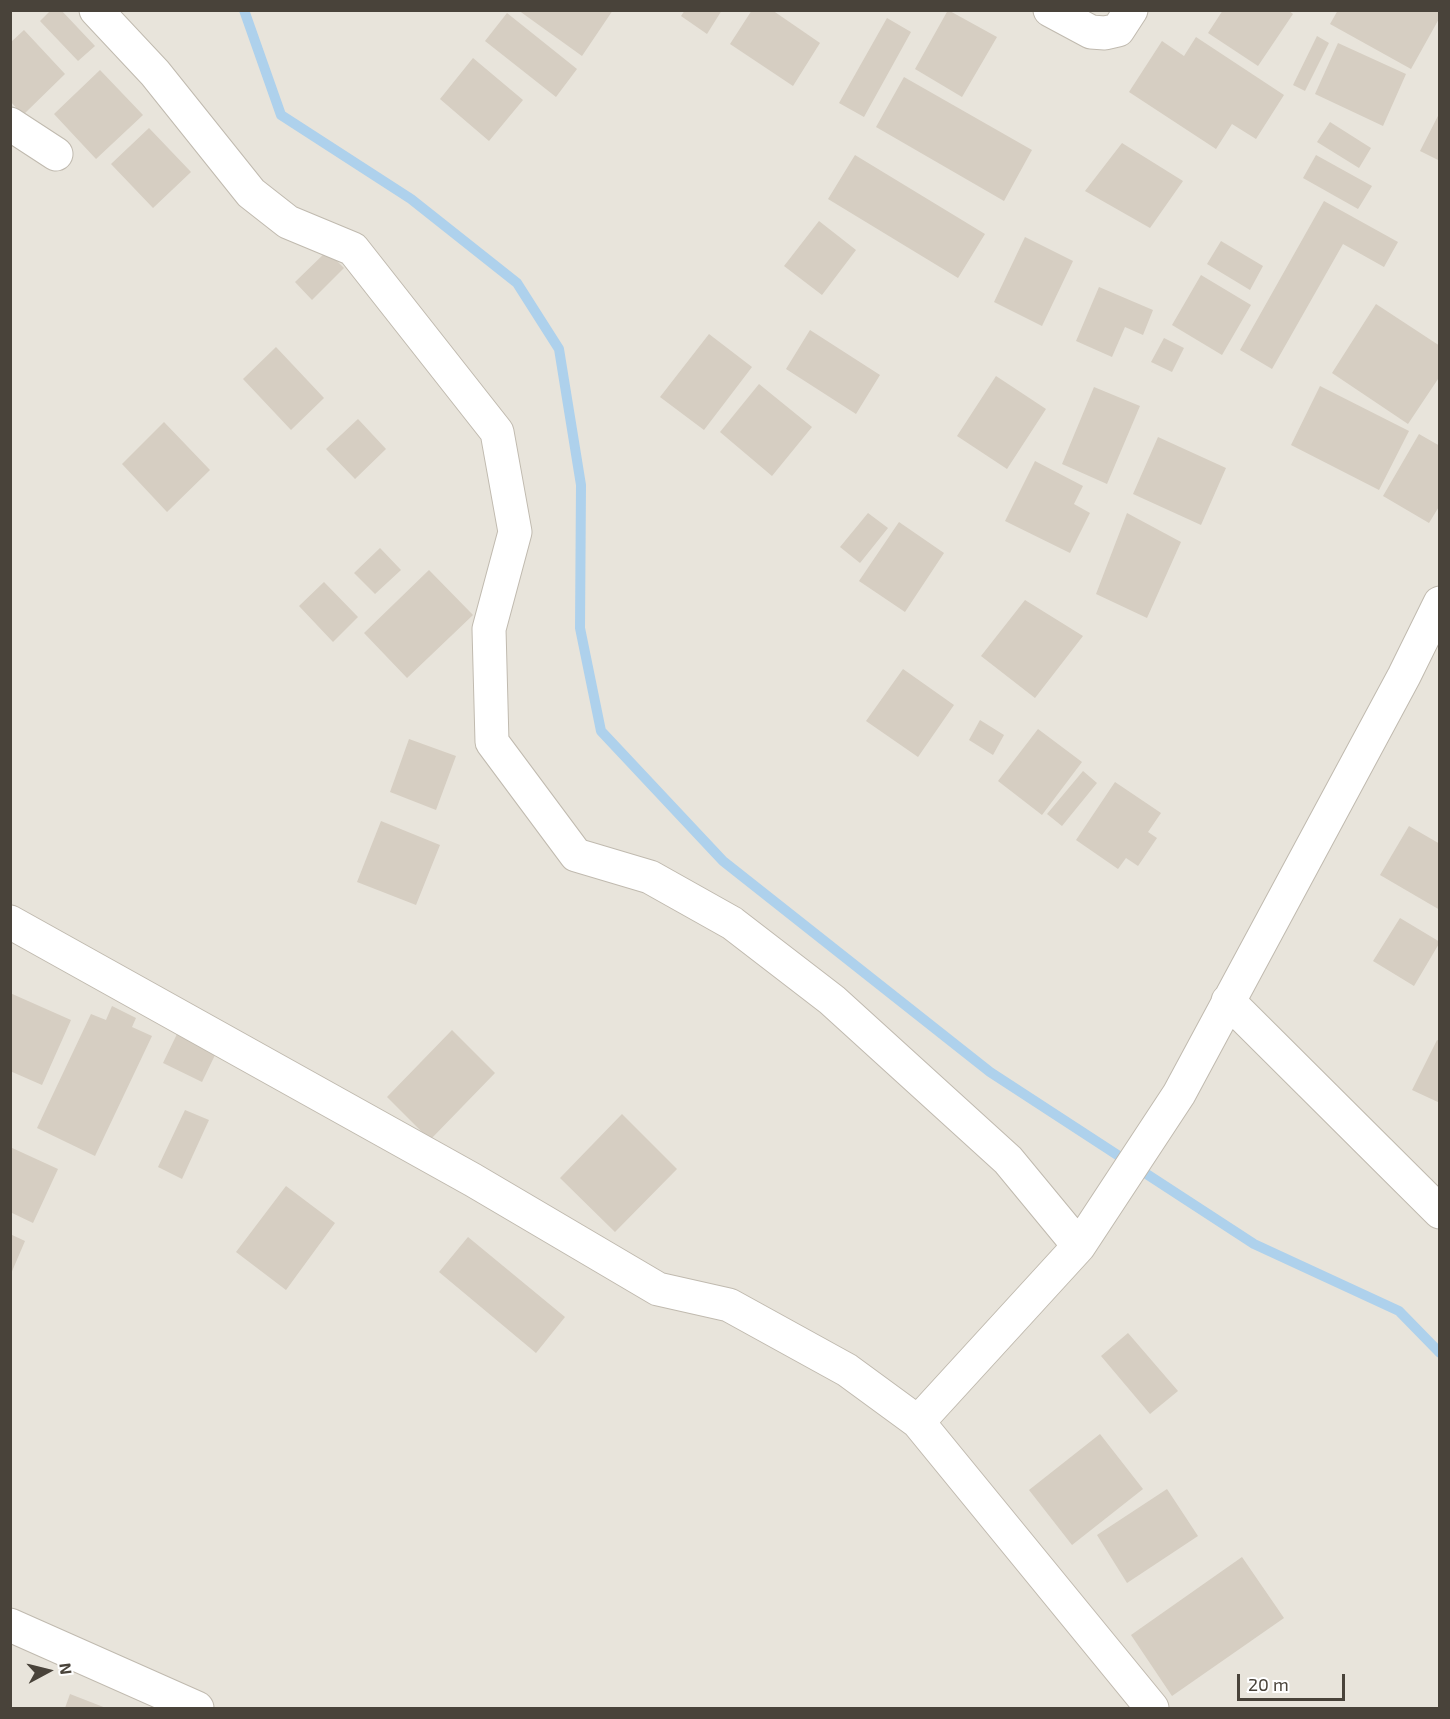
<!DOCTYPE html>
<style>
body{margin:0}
#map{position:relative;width:1450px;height:1719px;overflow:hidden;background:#f5f2ec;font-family:"Exo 2",sans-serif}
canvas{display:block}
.frame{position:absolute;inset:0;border:12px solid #49433a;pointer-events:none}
.north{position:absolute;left:18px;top:1641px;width:60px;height:60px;-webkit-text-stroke:4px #fff;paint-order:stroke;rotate:83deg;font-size:16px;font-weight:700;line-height:24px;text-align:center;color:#49433a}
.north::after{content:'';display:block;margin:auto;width:21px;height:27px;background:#49433a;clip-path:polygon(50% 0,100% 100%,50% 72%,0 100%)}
.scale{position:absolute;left:1237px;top:1674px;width:108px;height:27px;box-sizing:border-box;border:3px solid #49433a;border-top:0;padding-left:8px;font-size:18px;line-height:21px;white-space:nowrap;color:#49433a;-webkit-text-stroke:4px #fff;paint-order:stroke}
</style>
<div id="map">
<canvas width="1450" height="1719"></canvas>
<div class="frame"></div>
<div class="north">N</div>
<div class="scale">20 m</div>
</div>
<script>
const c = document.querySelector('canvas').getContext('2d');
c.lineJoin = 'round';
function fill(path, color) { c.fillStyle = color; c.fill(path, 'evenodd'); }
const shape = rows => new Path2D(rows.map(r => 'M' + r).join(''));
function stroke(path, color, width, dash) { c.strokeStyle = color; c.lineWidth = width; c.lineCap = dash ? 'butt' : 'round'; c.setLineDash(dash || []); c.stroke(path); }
fill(shape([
 [11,11,1439,11,1439,1708,11,1708]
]), '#e8e4db');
stroke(shape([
 [244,10,281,115,411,199,517,283,559,349,581,485,580,628,601,731,723,861,990,1072,1254,1244,1399,1311,1440,1353]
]), '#aed1ec', 10);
fill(shape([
 [51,10,61,10,95,46,78,61,40,21],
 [518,10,613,10,582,56],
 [685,10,722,10,707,34,681,16],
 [752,10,772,10,820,43,793,86,730,44],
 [948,10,997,37,962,97,915,69],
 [1223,10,1288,10,1293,14,1258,66,1208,33],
 [1338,10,1440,10,1440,17,1411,69,1330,24],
 [507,13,577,69,556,97,485,41],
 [887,18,911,32,864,117,839,103],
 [24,30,65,74,23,115,10,101,10,43],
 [1317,36,1329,43,1305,91,1293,85],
 [1196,37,1284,95,1256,139,1232,124,1216,149,1129,92,1162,41,1184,56],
 [1338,43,1406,74,1383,126,1315,94],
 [473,58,523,100,489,141,440,99],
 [100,70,143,115,96,159,54,114],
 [904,77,1032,150,1004,201,876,127],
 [1440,112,1440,161,1420,151],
 [1330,122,1371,148,1359,168,1317,142],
 [149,128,191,172,153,208,111,164],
 [1122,143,1183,181,1150,228,1085,191],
 [855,155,985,234,958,278,828,199],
 [1316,155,1372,186,1358,209,1303,178],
 [1324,201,1398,242,1384,267,1343,244,1272,369,1240,350],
 [819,221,856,250,822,295,784,266],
 [1025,237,1073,261,1042,326,994,302],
 [1221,241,1263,266,1250,290,1207,264],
 [327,251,344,268,312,300,295,282],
 [1201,275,1251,305,1222,355,1172,325],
 [1099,287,1153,310,1143,335,1125,327,1112,357,1076,341],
 [1376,304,1440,346,1440,376,1408,424,1332,373],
 [810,330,880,375,856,414,786,369],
 [709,334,752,367,704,430,660,397],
 [1164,338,1184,348,1172,372,1151,362],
 [276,347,324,398,291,430,243,379],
 [996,376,1046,409,1007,469,957,436],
 [759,384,812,427,772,476,720,432],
 [1320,386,1409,431,1379,490,1291,445],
 [1094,387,1140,406,1107,484,1062,464],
 [358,419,386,449,355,479,326,449],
 [164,422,210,470,167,512,122,464],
 [1419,434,1440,446,1440,505,1429,523,1383,496],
 [1158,437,1226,468,1201,525,1133,494],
 [1035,461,1083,486,1074,504,1090,513,1070,553,1005,521],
 [868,513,888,528,860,563,840,547],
 [1127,513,1181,542,1147,618,1096,594],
 [899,522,944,553,905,612,859,581],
 [380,548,401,570,375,594,354,573],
 [429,570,473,615,407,678,364,633],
 [324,582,358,617,333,642,299,606],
 [1025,600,1083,636,1035,698,981,656],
 [903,669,954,705,918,757,866,721],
 [980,720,1004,735,993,755,969,740],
 [1038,729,1082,762,1042,815,998,781],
 [409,739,456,756,436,810,390,792],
 [1083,771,1097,783,1062,826,1047,814],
 [1115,782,1161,813,1148,832,1157,838,1138,866,1126,858,1118,869,1076,840],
 [381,821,440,845,416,905,357,882],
 [1409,826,1440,844,1440,910,1380,875],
 [1400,918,1440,942,1414,986,1373,961],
 [10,993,71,1020,42,1085,10,1071],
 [112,1006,136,1018,132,1027,152,1036,95,1156,37,1128,91,1014,106,1020],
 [452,1030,495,1073,430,1140,387,1097],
 [177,1034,216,1053,202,1082,163,1063],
 [1437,1040,1440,1041,1440,1103,1412,1090],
 [185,1110,209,1120,182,1179,158,1167],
 [622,1114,677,1169,615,1232,560,1178],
 [10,1147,58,1169,33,1223,10,1212],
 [286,1186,335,1223,286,1290,236,1252],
 [10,1234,25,1241,10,1276],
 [468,1237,565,1317,536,1353,439,1272],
 [1128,1333,1178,1391,1150,1414,1101,1356],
 [1100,1434,1143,1489,1072,1545,1029,1490],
 [1167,1489,1198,1536,1127,1583,1097,1535],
 [1242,1557,1284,1618,1172,1696,1131,1635],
 [70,1694,106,1708,65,1708]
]), '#d6cec2');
const street = shape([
 [96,10,155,73,251,193,288,222,353,249,497,432,515,532,489,629,492,742,576,855,650,877,732,923,832,1000,1008,1160,1079,1246],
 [1050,10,1091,32,1105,33,1118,30,1131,10],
 [10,124,56,154],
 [10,922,473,1180,658,1289,729,1305,847,1370,918,1422,1152,1708],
 [1228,1001,1440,1212],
 [918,1422,1079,1246,1179,1094,1404,676,1440,603],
 [10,1625,197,1708]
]);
stroke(street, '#c0baaf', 35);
stroke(street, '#fff', 33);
</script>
